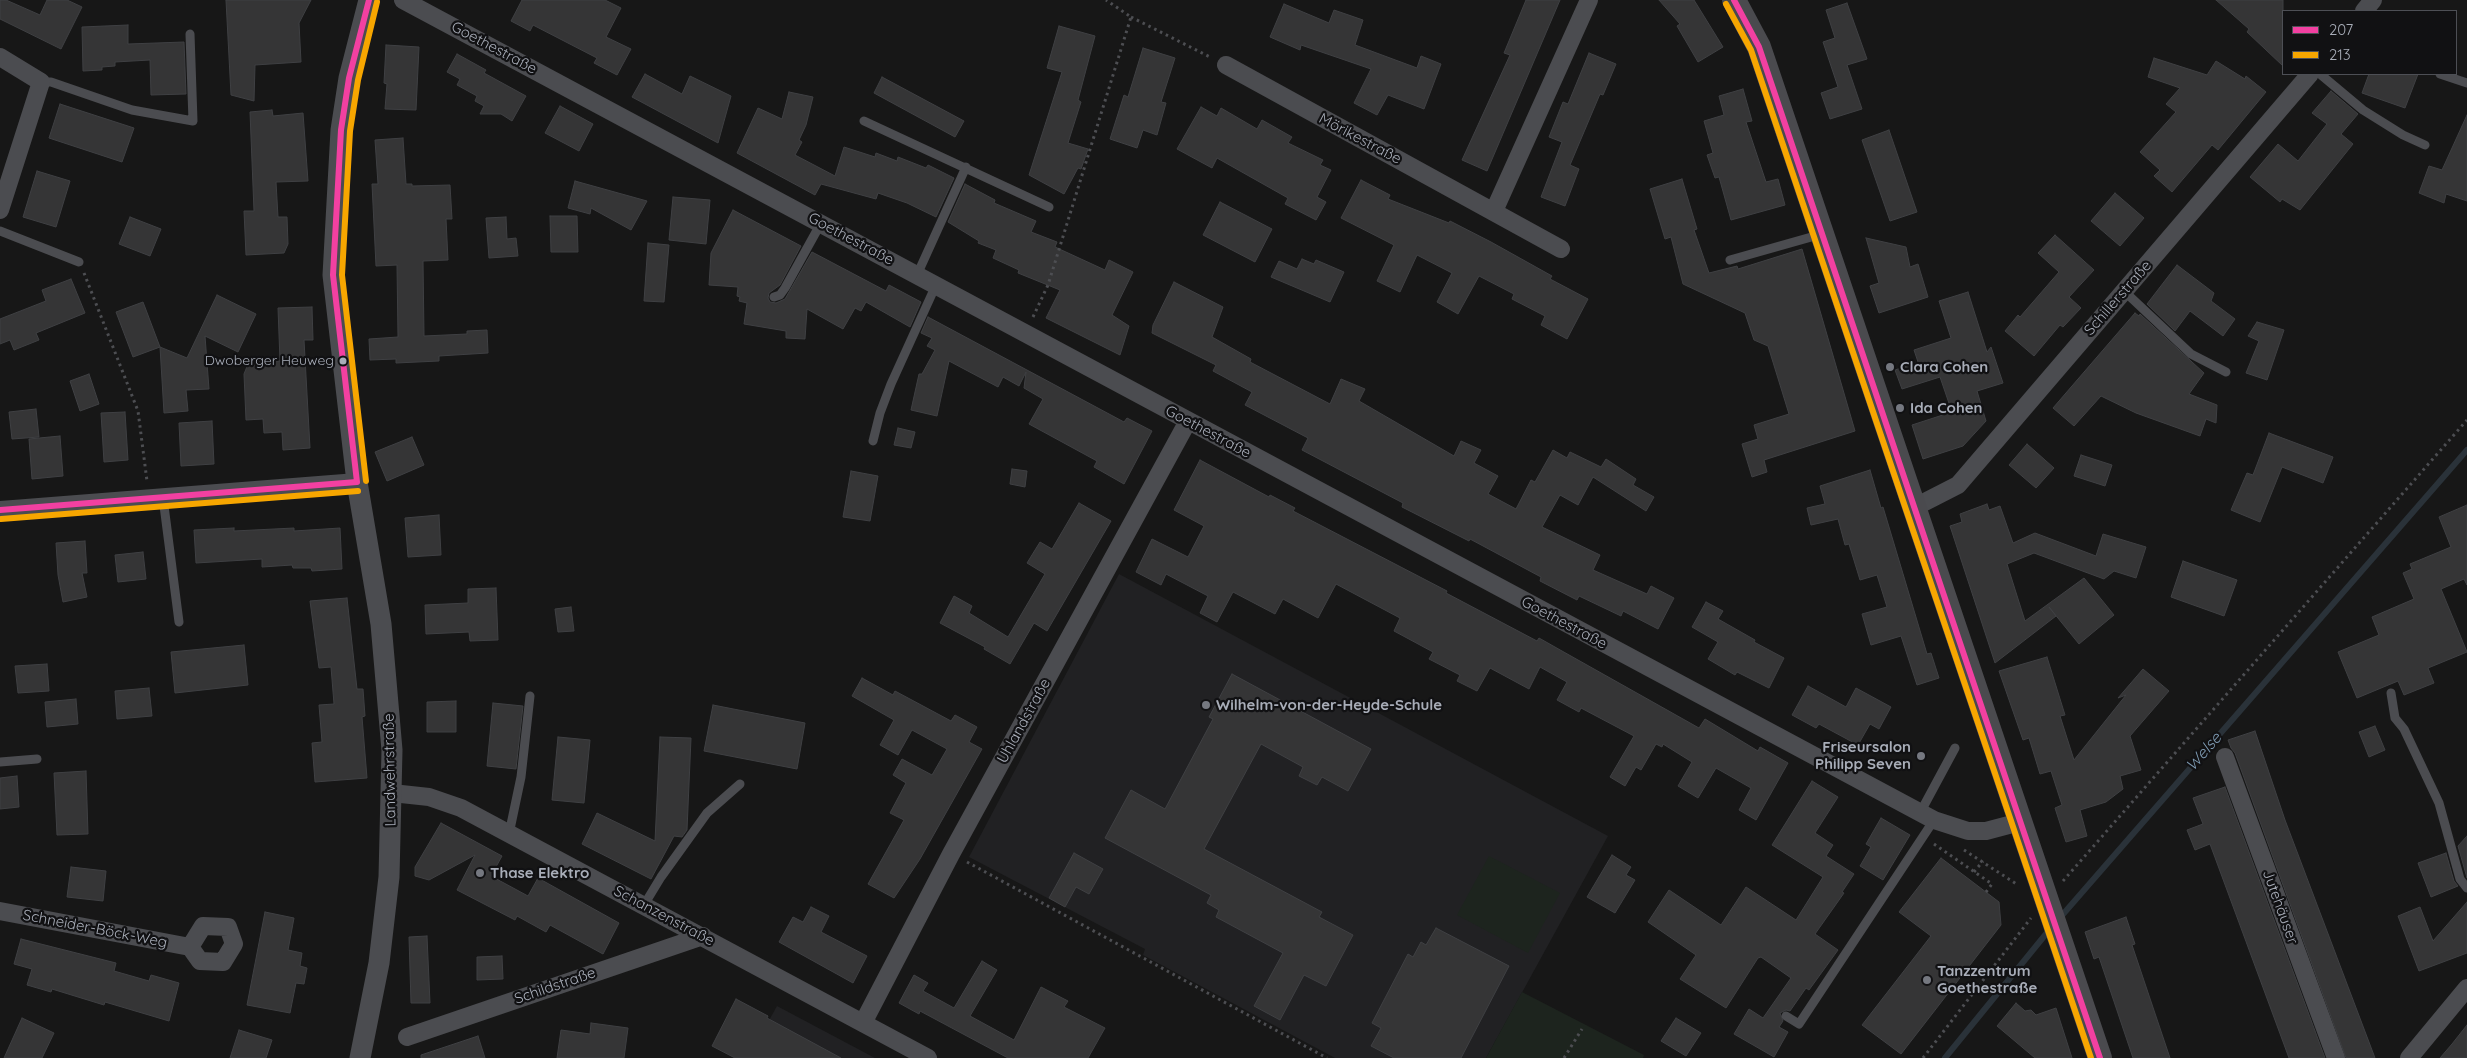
<!DOCTYPE html>
<meta charset="utf-8">
<style>
body{margin:0}
#map{position:relative;width:2467px;height:1058px;overflow:hidden;background:#171717;font-family:Quicksand,sans-serif}
canvas{display:block}
.legend{position:absolute;left:2282px;top:10px;width:175px;height:65px;box-sizing:border-box;background:#111113;border:1px solid #4d4f55;margin:0;padding:6px 9px;list-style:none;font-size:15px;color:#a8adb8}
.legend li{display:flex;align-items:center;gap:10px;height:25px}
.legend b{width:25px;border:1px solid #4d4f55}
</style>
<div id="map">
<canvas width="2467" height="1058"></canvas>
<ul class="legend">
<li><b style="height:6px;background:#f240a1"></b>207</li>
<li><b style="height:6px;background:#f7a600"></b>213</li>
</ul>
</div>
<script>
const c = document.querySelector('canvas').getContext('2d');
c.lineJoin = 'round';
function fill(path, color) { c.fillStyle = color; c.fill(path, 'evenodd'); }
const shape = rows => new Path2D(rows.map(r => 'M' + r).join(''));
function stroke(path, color, width, dash) { c.strokeStyle = color; c.lineWidth = width; c.lineCap = dash ? 'butt' : 'round'; c.setLineDash(dash || []); c.stroke(path); }
function drawText(font, color, halo, rows, align = 'center') {
  c.font = font + ' Quicksand,sans-serif'; c.lineWidth = 4.5; c.setLineDash([]); c.textBaseline = 'middle'; c.strokeStyle = halo; c.fillStyle = color; for (const [text, x, y, turn = 0] of rows) {
    c.save(); c.translate(x, y); c.rotate((+turn || 0) * Math.PI / 180); c.textAlign = isNaN(turn) ? turn : align; if (halo) c.strokeText(text, 0, 0); c.fillText(text, 0, 0); c.restore();
  }
}
fill(shape([
 [1119,574,1608,836,1486,1058,1335,1058,1143,955,1145,949,969,857],
 [777,1006,875,1058,748,1058]
]), '#212123');
fill(shape([
 [1489,856,1560,893,1528,953,1457,915],
 [1522,992,1644,1055,1643,1058,1486,1058]
]), '#1d241e');
stroke(shape([
 [2058,920,2467,450],
 [1945,1058,2050,929]
]), '#2a3239', 6);
const building = shape([
 [0,0,6,0,40,15,47,0,67,0,82,7,61,49,0,19,0,0],
 [226,0,311,0,299,23,301,62,255,65,254,101,231,95,226,0],
 [522,0,605,0,621,8,606,37,631,49,617,75,594,63,597,58,533,25,530,31,511,21,522,0],
 [1526,0,1560,0,1487,171,1462,160,1510,55,1504,53,1526,0],
 [1659,0,1694,0,1723,47,1698,62,1677,26,1680,24,1659,0],
 [2216,0,2283,0,2283,66,2247,32,2249,29,2216,0],
 [1847,3,1867,59,1847,65,1862,109,1830,119,1821,93,1838,87,1823,42,1835,38,1826,10,1847,3],
 [1284,4,1329,23,1334,10,1363,20,1355,45,1417,68,1421,56,1441,64,1424,109,1388,95,1377,115,1354,103,1371,69,1301,45,1300,50,1270,37,1284,4],
 [128,25,128,44,184,42,186,94,151,95,150,60,115,62,115,66,102,67,102,70,83,71,82,27,128,25],
 [1059,26,1095,36,1078,100,1081,102,1068,143,1088,149,1081,169,1078,168,1064,194,1029,175,1062,72,1047,68,1059,26],
 [386,45,419,47,416,110,385,109,387,84,384,83,386,45],
 [1143,48,1175,58,1161,102,1166,103,1157,135,1143,130,1137,148,1110,139,1124,95,1128,97,1143,48],
 [1589,53,1616,64,1603,95,1600,94,1570,165,1579,169,1565,206,1541,197,1562,142,1549,137,1563,102,1568,104,1589,53],
 [457,54,486,70,484,73,526,96,512,121,501,114,480,114,484,106,475,101,477,96,457,85,460,79,447,72,457,54],
 [2154,58,2207,75,2216,61,2245,79,2246,76,2266,92,2218,150,2212,145,2172,192,2154,176,2160,170,2140,152,2176,112,2166,104,2180,88,2148,77,2154,58],
 [645,74,682,94,690,76,731,96,718,143,632,97,645,74],
 [2369,74,2418,74,2405,108,2362,93,2369,74],
 [882,77,964,121,955,137,874,93,882,77],
 [1743,89,1752,121,1746,122,1766,182,1778,179,1785,205,1731,220,1719,177,1715,178,1707,155,1713,153,1704,121,1724,115,1719,96,1743,89],
 [2331,91,2358,114,2341,134,2353,144,2300,210,2282,199,2280,202,2250,177,2278,144,2298,161,2327,124,2312,113,2331,91],
 [789,92,813,97,806,125,799,140,802,142,795,155,835,176,844,147,875,157,876,153,897,161,898,157,926,168,928,165,954,178,936,217,907,203,878,193,876,199,821,184,815,195,737,153,758,108,782,119,789,92],
 [60,104,134,128,122,162,49,138,60,104],
 [560,106,593,124,579,151,545,133,560,106],
 [1201,107,1217,116,1221,108,1257,129,1262,120,1292,137,1288,143,1323,160,1320,165,1331,170,1317,197,1326,202,1316,220,1285,204,1288,198,1217,158,1212,168,1177,149,1201,107],
 [272,110,273,116,303,113,308,181,276,182,278,217,287,217,288,244,284,253,246,255,244,211,254,211,250,112,272,110],
 [2467,115,2467,201,2446,194,2444,203,2419,193,2429,166,2442,170,2467,115],
 [1889,130,1917,212,1890,221,1862,140,1889,130],
 [403,138,406,184,412,184,412,186,450,185,452,219,446,219,448,260,423,261,424,336,467,334,467,331,487,330,488,353,439,356,439,361,396,363,396,359,370,360,369,339,398,337,397,265,376,266,372,184,378,184,375,140,403,138],
 [37,171,70,181,56,227,23,217,37,171],
 [1682,179,1697,229,1694,230,1709,273,1737,266,1738,269,1802,249,1855,431,1764,460,1767,472,1752,477,1742,444,1758,439,1754,425,1789,414,1768,346,1754,340,1745,313,1683,284,1671,237,1665,239,1650,189,1682,179],
 [1361,180,1390,195,1388,199,1449,223,1450,221,1491,242,1552,276,1550,279,1588,299,1567,339,1541,325,1545,316,1512,299,1514,294,1479,276,1458,314,1437,302,1452,273,1417,255,1400,292,1377,281,1394,245,1341,218,1361,180],
 [575,181,647,201,631,230,591,208,590,214,568,208,575,181],
 [965,184,995,200,994,203,1036,221,1031,232,1057,242,1055,247,1105,270,1109,260,1133,272,1112,315,1129,326,1120,355,1046,318,1060,290,1018,273,1019,270,993,258,996,250,978,243,979,241,948,222,965,184],
 [2115,193,2144,218,2120,246,2091,221,2115,193],
 [673,197,710,200,706,244,669,240,673,197],
 [1220,202,1272,229,1255,262,1203,235,1220,202],
 [733,210,801,246,780,285,769,293,768,298,770,302,776,303,785,299,812,252,886,291,889,285,921,302,910,327,866,302,861,311,855,308,843,329,807,309,805,339,786,338,786,331,744,324,747,303,739,301,740,297,737,296,738,287,709,285,711,253,733,210],
 [550,216,577,216,578,252,551,252,550,216],
 [130,217,161,229,150,256,119,244,130,217],
 [506,217,507,239,516,238,518,256,489,258,486,218,506,217],
 [2055,235,2094,270,2069,297,2081,308,2063,327,2060,325,2034,356,2005,331,2018,315,2020,317,2059,272,2038,253,2055,235],
 [1866,238,1906,247,1910,267,1918,264,1928,297,1879,313,1870,286,1879,283,1866,238],
 [648,243,669,245,664,302,644,301,648,243],
 [1302,259,1314,264,1316,260,1344,272,1330,302,1271,277,1279,261,1297,269,1302,259],
 [2177,265,2214,293,2211,301,2235,319,2223,336,2190,311,2175,331,2147,304,2177,265],
 [71,279,85,313,36,333,39,340,14,350,10,340,0,344,0,319,46,301,42,290,71,279],
 [1174,282,1223,307,1212,337,1251,359,1250,362,1330,404,1341,379,1365,389,1359,401,1454,456,1461,441,1481,450,1474,463,1498,476,1488,494,1516,509,1531,480,1535,482,1553,450,1567,458,1570,452,1601,467,1606,459,1636,479,1633,485,1654,497,1646,511,1593,477,1578,505,1560,495,1542,527,1600,555,1593,570,1647,594,1651,586,1674,598,1658,629,1623,611,1621,616,1579,596,1577,600,1540,581,1541,577,1470,539,1469,541,1402,507,1403,503,1302,450,1308,438,1245,405,1252,392,1213,371,1216,365,1152,333,1153,325,1174,282],
 [1968,292,1987,352,1991,347,2003,383,1977,391,1986,421,1963,446,1923,459,1912,425,1952,412,1940,377,1902,389,1895,370,1918,362,1914,350,1951,338,1939,301,1968,292],
 [217,295,256,314,238,352,205,336,209,389,186,390,188,411,164,413,160,347,133,357,116,312,143,302,160,347,187,358,217,295],
 [312,307,313,340,304,340,310,448,283,450,282,432,264,433,263,419,246,420,244,374,250,359,257,362,280,361,278,308,312,307],
 [2135,313,2139,316,2140,314,2204,373,2189,394,2217,405,2216,423,2206,419,2200,436,2136,413,2101,396,2074,426,2053,408,2135,313],
 [928,317,1124,422,1127,418,1152,431,1124,484,1094,467,1097,461,1029,424,1043,399,1024,388,1026,372,1019,386,1003,377,998,387,949,361,937,416,911,410,919,374,922,374,935,350,927,346,932,338,921,333,928,317],
 [2257,322,2284,330,2267,380,2246,373,2259,341,2248,336,2257,322],
 [89,374,99,404,80,411,70,381,89,374],
 [36,409,39,437,12,439,9,412,36,409],
 [125,412,128,460,104,462,101,413,125,412],
 [212,421,214,464,181,466,179,423,212,421],
 [898,428,915,432,911,448,894,445,898,428],
 [2269,433,2333,457,2323,483,2282,467,2260,522,2231,510,2247,473,2253,475,2269,433],
 [60,436,63,476,32,479,29,439,60,436],
 [412,437,424,465,387,481,375,452,412,437],
 [2027,444,2054,468,2036,488,2009,465,2027,444],
 [2081,455,2112,465,2105,486,2074,476,2081,455],
 [1200,460,1269,497,1270,495,1295,508,1293,511,1447,591,1446,593,1537,641,1539,638,1562,651,1699,728,1705,719,1758,751,1760,747,1788,763,1756,820,1739,810,1751,788,1716,768,1698,798,1678,786,1692,762,1663,744,1662,747,1656,744,1641,770,1636,767,1625,786,1610,777,1634,736,1581,708,1579,712,1557,700,1567,682,1540,667,1529,689,1490,668,1477,691,1457,681,1460,675,1429,659,1433,652,1394,631,1400,618,1336,584,1318,618,1283,599,1275,614,1233,592,1217,622,1200,613,1208,596,1166,574,1161,585,1136,572,1152,539,1188,557,1204,526,1174,510,1200,460],
 [1012,469,1027,471,1025,487,1010,484,1012,469],
 [1870,470,1881,508,1883,507,1927,654,1931,653,1939,678,1917,685,1901,636,1871,645,1862,614,1887,607,1877,575,1860,580,1849,544,1845,545,1838,519,1811,525,1807,508,1825,504,1820,486,1870,470],
 [851,471,878,476,870,521,843,517,851,471],
 [1079,503,1111,521,1047,631,1034,623,1010,664,984,649,985,647,940,623,954,596,972,606,969,613,1008,637,1045,574,1027,563,1040,542,1052,549,1079,503],
 [1987,504,1989,510,2000,506,2013,543,2035,533,2096,556,2103,534,2146,547,2136,578,2114,571,2104,579,2034,553,2007,564,2025,621,2084,578,2114,615,2079,644,2049,607,2056,616,1995,663,1950,526,1962,522,1960,514,1987,504],
 [2467,505,2467,585,2464,579,2441,589,2467,652,2428,668,2434,683,2404,695,2398,681,2357,698,2338,652,2379,635,2372,617,2414,599,2403,573,2412,569,2410,564,2451,547,2439,517,2467,505],
 [439,515,441,555,408,557,405,518,439,515],
 [234,528,234,531,294,528,294,531,340,528,342,569,312,571,311,568,293,568,292,565,262,567,262,559,196,563,194,530,234,528],
 [85,541,87,573,82,573,87,597,63,602,58,575,56,543,85,541],
 [143,552,146,579,118,582,115,555,143,552],
 [2183,561,2237,580,2224,616,2171,597,2183,561],
 [496,588,498,640,470,641,469,632,426,634,425,605,468,603,468,589,496,588],
 [347,598,357,689,363,689,365,716,362,717,367,778,315,782,312,743,322,742,319,705,334,704,331,667,319,668,310,601,347,598],
 [1706,602,1723,611,1718,619,1755,640,1754,642,1784,658,1769,688,1737,672,1735,675,1708,659,1718,642,1692,627,1706,602],
 [571,607,574,631,558,632,555,609,571,607],
 [244,645,248,685,175,693,171,652,244,645],
 [2047,657,2065,715,2060,716,2074,760,2126,695,2118,698,2143,669,2169,691,2130,736,2141,770,2120,776,2123,789,2106,802,2080,810,2087,836,2066,842,2055,808,2062,805,2051,771,2040,774,2029,738,2023,740,1999,671,2047,657],
 [47,664,49,691,18,693,15,666,47,664],
 [1232,674,1371,749,1348,791,1322,777,1317,785,1299,776,1303,767,1261,744,1204,849,1322,912,1319,917,1353,935,1326,986,1304,975,1280,1020,1254,1006,1283,953,1216,917,1219,910,1207,903,1211,895,1105,838,1131,790,1165,809,1213,719,1209,717,1232,674],
 [862,678,893,695,895,691,951,721,955,715,977,727,969,742,982,749,920,859,894,898,868,884,904,820,890,813,906,783,893,775,902,759,932,775,947,749,912,730,898,755,880,745,894,720,852,696,862,678],
 [1808,686,1846,707,1856,688,1891,707,1879,729,1870,724,1858,745,1819,724,1816,728,1792,715,1808,686],
 [149,688,152,716,117,719,115,691,149,688],
 [76,699,78,724,47,727,45,702,76,699],
 [456,701,456,732,427,732,427,702,456,701],
 [493,703,523,706,516,769,487,766,493,703],
 [713,705,805,723,797,769,704,751,713,705],
 [2375,726,2385,750,2369,757,2359,732,2375,726],
 [2255,731,2285,820,2375,1058,2346,1058,2235,753,2231,748,2228,740,2255,731],
 [558,737,590,740,584,803,552,800,558,737],
 [660,737,691,738,687,830,682,837,674,836,651,879,582,844,597,813,655,841,660,737],
 [86,771,88,834,57,835,54,773,86,771],
 [17,776,19,807,0,809,0,778,17,776],
 [1812,781,1838,797,1815,833,1833,845,1826,856,1854,874,1842,892,1844,893,1815,934,1838,950,1809,990,1806,988,1790,1011,1786,1010,1780,1013,1783,1021,1779,1027,1788,1032,1774,1057,1734,1034,1749,1009,1763,1018,1791,978,1761,957,1758,958,1726,1008,1680,979,1696,955,1648,922,1669,890,1721,925,1746,887,1796,920,1823,877,1772,845,1812,781],
 [2225,787,2325,1058,2289,1058,2210,844,2195,850,2187,830,2203,824,2193,798,2225,787],
 [1881,818,1910,835,1883,880,1860,866,1871,847,1866,844,1881,818],
 [441,823,502,856,491,876,528,896,538,878,619,923,603,954,550,925,546,932,517,916,515,920,457,890,475,855,429,880,415,876,415,867,441,823],
 [2467,836,2467,878,2458,846,2467,836],
 [1074,853,1103,869,1089,894,1076,887,1065,907,1049,898,1074,853],
 [2446,853,2454,881,2458,886,2431,897,2418,863,2446,853],
 [1612,855,1631,867,1626,875,1635,880,1615,913,1587,897,1612,855],
 [1941,858,1999,902,2001,925,1901,1054,1862,1025,1931,936,1899,912,1941,858],
 [71,867,106,871,103,901,67,897,71,867],
 [2467,902,2467,953,2419,971,2398,916,2420,907,2433,941,2467,902],
 [811,907,829,916,821,932,867,956,853,983,779,942,793,917,803,922,811,907],
 [265,912,294,918,288,950,302,953,300,966,307,968,304,984,296,983,290,1013,247,1005,265,912],
 [2126,917,2135,944,2132,945,2170,1058,2133,1058,2099,957,2094,959,2085,932,2126,917],
 [1436,928,1509,966,1461,1058,1394,1058,1371,1046,1381,1028,1372,1023,1408,954,1413,957,1421,942,1426,945,1436,928],
 [427,936,430,1003,411,1003,409,937,427,936],
 [21,939,116,963,114,971,149,981,151,975,179,983,169,1021,105,1002,104,1005,52,989,51,992,27,985,32,969,14,964,21,939],
 [502,956,503,979,477,980,477,957,502,956],
 [982,961,997,970,970,1016,1014,1040,1041,987,1068,1001,1064,1007,1105,1028,1088,1058,1008,1058,920,1011,919,1014,899,1003,914,975,928,983,923,991,954,1008,982,961],
 [736,999,768,1016,767,1018,841,1058,735,1058,712,1046,736,999],
 [2016,1003,2025,1011,2031,1010,2036,1015,2056,1008,2072,1058,2035,1058,1997,1026,2016,1003],
 [22,1018,54,1033,42,1058,4,1058,22,1018],
 [1676,1018,1701,1033,1686,1056,1661,1041,1676,1018],
 [591,1023,628,1028,624,1058,557,1058,561,1030,590,1034,591,1023],
 [2467,1025,2467,1058,2440,1058,2452,1044,2467,1025],
 [239,1030,272,1040,266,1058,230,1058,239,1030],
 [478,1036,485,1058,421,1058,421,1055,478,1036]
]);
fill(building, '#353536');
stroke(building, '#3f4043', 1);
stroke(shape([
 [1131,17,1210,57],
 [84,273,138,411,147,481],
 [1033,317,1048,285,1131,17,1106,0],
 [1934,844,1992,884,1986,892],
 [1964,850,2018,885],
 [967,862,1327,1058],
 [1974,872,1983,861],
 [2063,881,2467,420],
 [1564,1058,1582,1029],
 [1923,1058,2031,918]
]), '#4d4e52', 3, [2.5, 4]);
stroke(shape([
 [2320,74,2363,110,2403,135,2425,145],
 [2440,74,2467,83],
 [41,82,51,82,132,110,193,121,190,34],
 [864,121,1049,207],
 [0,231,79,262],
 [1730,260,1822,234],
 [917,275,966,167],
 [2124,291,2191,354,2226,372],
 [774,297,780,295,785,288,821,223],
 [873,441,880,413,891,384,936,285],
 [163,498,179,622],
 [2391,693,2395,718,2404,729,2439,803,2460,879,2467,888],
 [0,762,37,759],
 [1920,813,1955,748],
 [509,834,521,777,530,696],
 [644,905,661,877,707,813,740,784],
 [1786,1016,1799,1024,1934,820]
]), '#4b4c50', 9);
stroke(shape([
 [403,0,1934,820,1968,831,1986,831,2020,822],
 [2364,11,2373,0],
 [0,57,41,82,0,210],
 [1226,65,1561,249],
 [1494,211,1589,0],
 [1915,507,1958,485,2310,74],
 [0,510,357,482],
 [2225,757,2336,1058],
 [392,793,429,797,461,808,928,1058],
 [0,911,190,947,200,961,223,962,234,944,228,927,203,926,190,947],
 [863,1023,951,854,1188,421],
 [407,1037,703,936],
 [2409,1058,2467,988]
]), '#4b4c50', 18);
stroke(shape([
 [360,1058,379,963,389,877,392,750,381,624,357,482,333,275,341,130,349,78,369,0]
]), '#4b4c50', 21);
stroke(shape([
 [1734,0,1759,47,2100,1058]
]), '#4a4a4e', 24);
stroke(shape([
 [1734,0,1759,47,2100,1058],
 [357,482,333,275,341,130,349,78,369,0],
 [0,510,357,482]
]), '#f240a1', 6);
stroke(shape([
 [1726,4,1751,50,2091,1058],
 [366,481,342,275,350,131,358,80,377,2],
 [1,519,358,491]
]), '#f7a600', 6);
for (const [x, y, r, color] of [
 [343,361,4.5,"#a8adb8"],
 [1890,367,5,"#757880"],
 [1900,408,5,"#757880"],
 [1206,705,5,"#757880"],
 [1921,756,5,"#757880"],
 [480,873,5,"#757880"],
 [1927,980,5,"#757880"]
]) { const dot = new Path2D(); dot.arc(x, y, r, 0, 2 * Math.PI); c.fillStyle = color; c.fill(dot); stroke(dot, '#111113', 2); }
drawText('14px', '#a8adb8', '#111113', [
 ["Dwoberger Heuweg",334,361]
], 'right');
drawText('15px', '#a8adb8', '#111113', [
 ["Goethestraße",494,48,28],
 ["Mörikestraße",1360,139,28],
 ["Goethestraße",851,239,28],
 ["Schillerstraße",2118,298,-49],
 ["Goethestraße",1208,432,28],
 ["Goethestraße",1564,623,28],
 ["Uhlandstraße",1024,721,-61],
 ["Landwehrstraße",390,770,-91],
 ["Jutehäuser",2280,907,70],
 ["Schanzenstraße",664,916,28],
 ["Schneider-Böck-Weg",95,929,11],
 ["Schildstraße",555,986,-19]
]);
drawText('bold 15px', '#a8adb8', '#111113', [
 ["Clara Cohen",1900,367],
 ["Ida Cohen",1910,408],
 ["Wilhelm-von-der-Heyde-Schule",1216,705],
 ["Friseursalon",1911,747,"right"],
 ["Philipp Seven",1911,764,"right"],
 ["Thase Elektro",490,873],
 ["Tanzzentrum",1937,971],
 ["Goethestraße",1937,988]
], 'left');
drawText('italic 16px', '#7f9bb3', '#111113', [
 ["Welse",2204,752,-49]
]);
</script>
